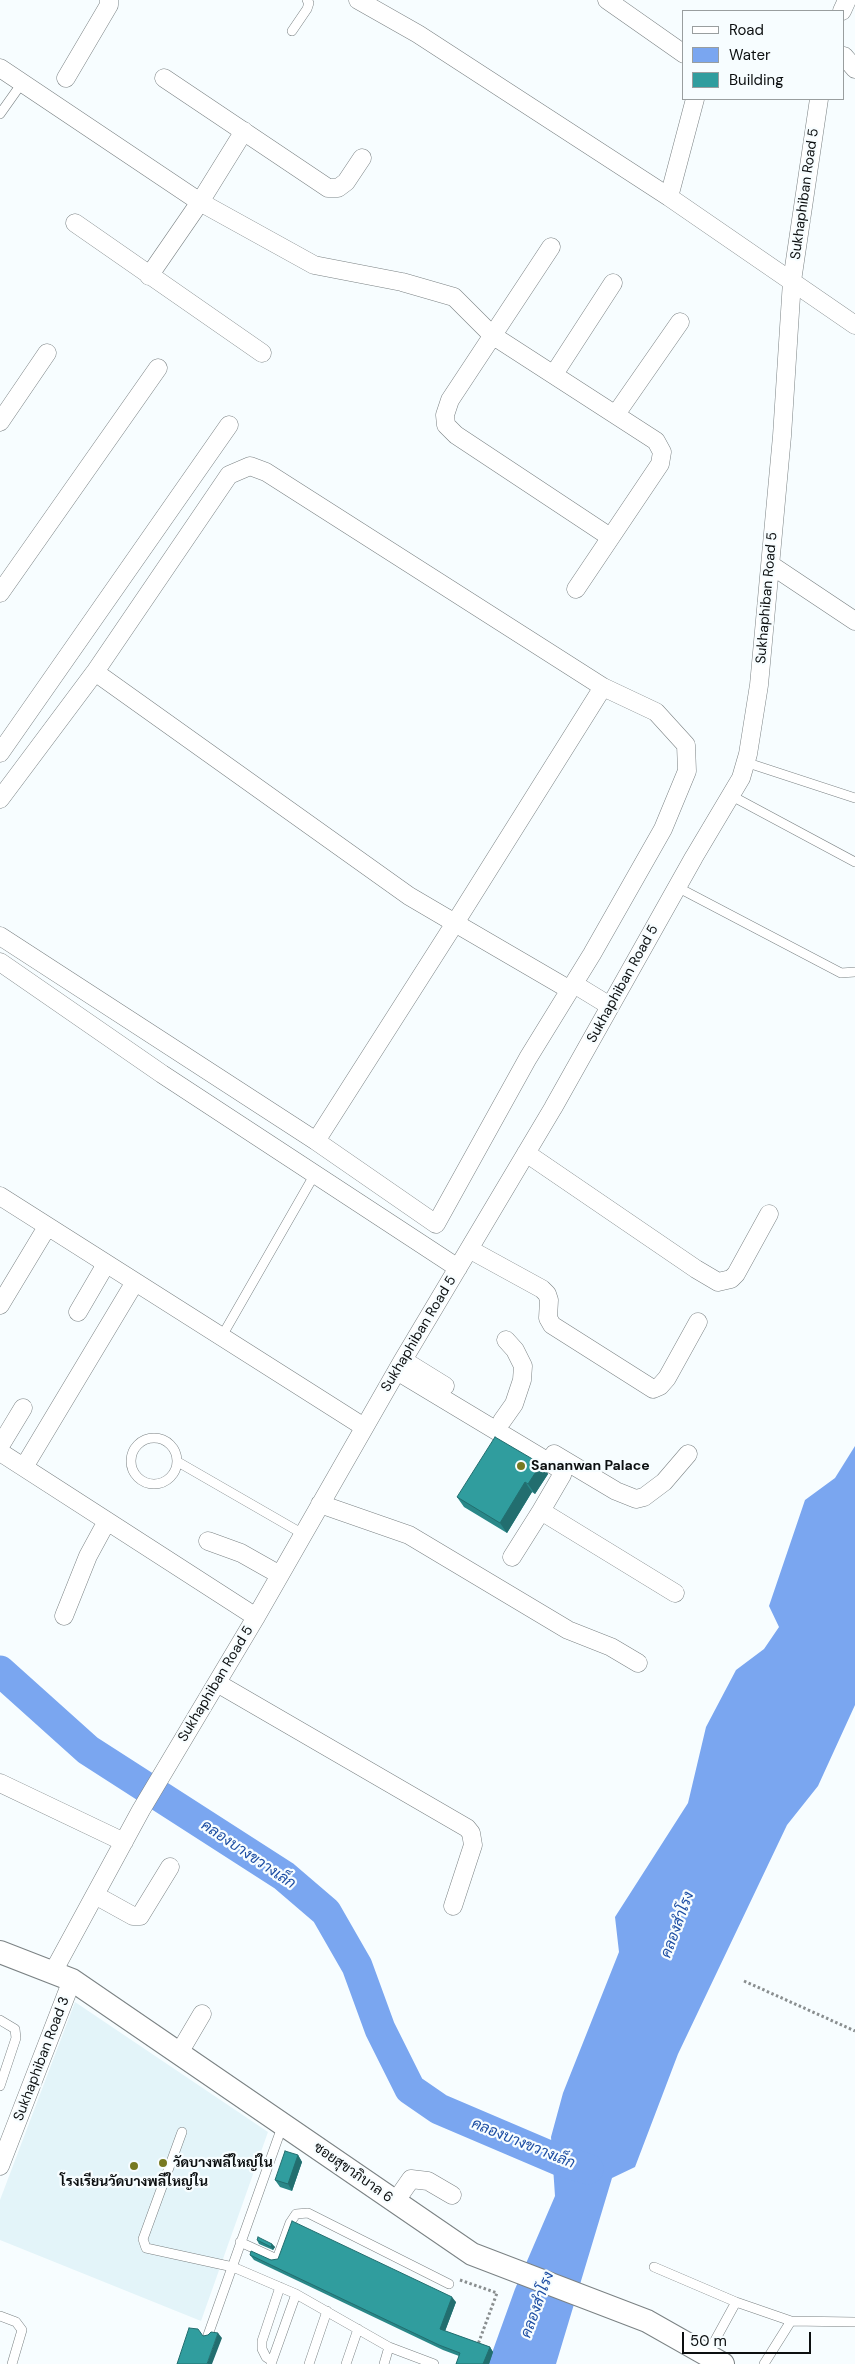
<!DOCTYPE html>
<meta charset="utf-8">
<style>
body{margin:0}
#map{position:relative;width:855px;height:2364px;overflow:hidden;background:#f7fdff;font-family:"DM Sans",sans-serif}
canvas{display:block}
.legend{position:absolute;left:682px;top:10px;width:162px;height:90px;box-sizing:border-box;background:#f7fdff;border:1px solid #999e9f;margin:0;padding:6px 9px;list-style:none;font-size:15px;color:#0c0f10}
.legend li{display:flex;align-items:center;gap:10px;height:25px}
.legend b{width:25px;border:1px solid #999e9f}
.scale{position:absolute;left:682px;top:2332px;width:129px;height:22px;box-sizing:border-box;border:2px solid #0c0f10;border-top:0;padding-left:6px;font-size:15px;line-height:18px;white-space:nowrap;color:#0c0f10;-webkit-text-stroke:4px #f7fdff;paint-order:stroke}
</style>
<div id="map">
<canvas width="855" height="2364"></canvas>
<ul class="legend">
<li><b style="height:6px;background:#fff"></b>Road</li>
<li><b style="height:14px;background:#7aa6f0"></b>Water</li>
<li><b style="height:14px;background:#309d9e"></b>Building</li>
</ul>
<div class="scale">50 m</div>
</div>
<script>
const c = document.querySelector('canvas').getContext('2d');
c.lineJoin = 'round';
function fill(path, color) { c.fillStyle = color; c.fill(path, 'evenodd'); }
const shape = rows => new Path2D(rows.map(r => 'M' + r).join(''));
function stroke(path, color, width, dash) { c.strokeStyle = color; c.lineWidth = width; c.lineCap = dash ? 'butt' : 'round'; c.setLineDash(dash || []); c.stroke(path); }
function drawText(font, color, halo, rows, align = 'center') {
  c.font = font + ' "DM Sans",Sarabun,sans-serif'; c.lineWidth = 4.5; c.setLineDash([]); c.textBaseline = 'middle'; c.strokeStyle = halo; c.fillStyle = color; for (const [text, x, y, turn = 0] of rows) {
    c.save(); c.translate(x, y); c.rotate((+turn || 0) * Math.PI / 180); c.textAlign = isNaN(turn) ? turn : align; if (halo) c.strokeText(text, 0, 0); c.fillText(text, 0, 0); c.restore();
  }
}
fill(shape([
 [75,2002,268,2132,201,2321,0,2240,0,2200]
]), '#e3f4f9');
fill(shape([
 [855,1446,855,1705,818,1786,787,1825,678,2054,635,2167,612,2178,556,2364,488,2364,515,2289,555,2196,551,2137,563,2093,619,1952,615,1917,688,1803,706,1727,736,1670,764,1649,779,1627,769,1606,805,1500,835,1478]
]), '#7aa6f0');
stroke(shape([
 [0,1671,88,1750,284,1876,326,1912,357,1966,380,2029,410,2089,439,2109,561,2161,588,2169]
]), '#7aa6f0', 31);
const service = shape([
 [292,31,307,9,309,3,307,0],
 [0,114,22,83],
 [745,762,855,798],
 [730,795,855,862],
 [677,887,841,973,855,972],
 [222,1336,312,1179],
 '131 1461a23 23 0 1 1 46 0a23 23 0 1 1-46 0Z',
 [178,1462,303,1534],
 [0,2020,15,2029,16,2038,0,2086],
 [182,2132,143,2239,146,2248,233,2267,296,2294,389,2347,384,2364],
 [240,2242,277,2259,290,2223,296,2214,308,2213,449,2284],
 [654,2267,736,2302,791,2321,764,2364],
 [0,2316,16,2322,22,2330,12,2364],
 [791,2321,855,2322],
 [208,2335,283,2124],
 [389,2347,434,2364],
 [707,2355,736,2302],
 [272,2361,266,2357,262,2349,262,2341,280,2287],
 [271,2364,296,2294],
 [309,2364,327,2311],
 [346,2364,358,2329]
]);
const minor = shape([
 [358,0,418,34,669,197,855,325],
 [607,0,684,54],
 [842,11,847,0],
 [844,56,855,69],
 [0,68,200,202,314,265,402,282,454,297,492,335,656,441,662,452,660,464,576,589],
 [66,78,109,5,109,0],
 [164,78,328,188,338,188,346,182,362,158],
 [669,197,695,99],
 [75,223,262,353],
 [551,247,450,400,445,415,446,425,456,435,610,537],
 [149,276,200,202,244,131],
 [554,374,613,283],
 [616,414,680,322],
 [0,422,47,353],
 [771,565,855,621],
 [0,593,158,368],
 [95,672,409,896,455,923,316,1141],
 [0,753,229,425],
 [0,799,95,672,229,475,250,466,266,472,603,687,656,712,686,745,687,771,663,829,592,954,528,1058,436,1224,316,1141,0,936],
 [0,962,162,1074,458,1268],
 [574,984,610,1006],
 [570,990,455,923,603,687],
 [526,1153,696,1269,718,1282,731,1279,736,1274,769,1214],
 [0,1196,364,1427],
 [469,1249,542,1289,547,1294,549,1300,548,1318,552,1325,653,1389,660,1386,667,1378,698,1322],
 [0,1305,47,1227],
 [78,1312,106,1264],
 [403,1360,445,1386],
 [397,1371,560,1469,563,1472,562,1475,541,1511,675,1593],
 [502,1421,514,1404,522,1380,523,1366,515,1350,506,1340],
 [0,1446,23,1408],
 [0,1452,256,1617],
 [554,1454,616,1491,636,1499,644,1497,664,1482,688,1454],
 [24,1467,135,1282],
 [320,1504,409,1535,568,1630,611,1647,638,1663],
 [208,1541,241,1553,280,1575],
 [512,1557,541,1511],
 [64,1616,88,1556,107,1521],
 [217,1683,467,1828,471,1833,473,1845,453,1906],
 [0,1783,124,1842],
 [95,1895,133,1916,140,1916,170,1867],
 [53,1972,141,1810,256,1617,403,1360,553,1108,694,857,741,778,748,754,759,685,782,436,792,281,819,99],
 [179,2053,202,2014],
 [0,2166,72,1980],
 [395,2202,411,2179,428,2181,452,2195]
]);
const tertiary = shape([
 [0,1952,72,1980,472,2254,647,2321,723,2364]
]);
stroke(service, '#7b8284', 10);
stroke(minor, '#7b8284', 19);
stroke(tertiary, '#7b8284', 24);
stroke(shape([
 [744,1981,855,2031],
 [460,2280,497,2293,477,2347]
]), '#898e8f', 3, [2.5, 2.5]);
stroke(service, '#fff', 9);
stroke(minor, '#fff', 18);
stroke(tertiary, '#fff', 22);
fill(shape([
 [541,1464,548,1474,535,1494,532,1492,507,1533,464,1507,457,1497],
 [298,2155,302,2162,292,2191,280,2187,275,2180],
 [257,2240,272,2244,275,2247,273,2250,259,2244],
 [250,2255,456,2302,445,2331,490,2347,493,2352,489,2364,456,2364,459,2356,443,2350,254,2260]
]), '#298788');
fill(shape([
 [541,1464,548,1474,535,1494,528,1484],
 [525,1482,532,1492,507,1533,500,1523],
 [298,2155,302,2162,292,2191,288,2184],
 [272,2244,275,2247,273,2250,271,2247],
 [452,2297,456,2302,444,2334,440,2329],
 [218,2333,222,2338,212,2364,207,2364],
 [490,2347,493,2352,489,2364,483,2364]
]), '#226e6f');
const building = shape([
 [495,1437,541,1464,528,1484,525,1482,500,1523,457,1497,495,1437],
 [285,2151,298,2155,288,2184,275,2180,285,2151],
 [292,2221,452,2297,440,2329,490,2347,483,2364,456,2364,460,2353,439,2345,250,2255,251,2251,271,2260,278,2259,292,2221],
 [258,2237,272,2244,271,2247,257,2240,258,2237],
 [189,2328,198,2329,203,2336,208,2335,211,2332,218,2333,207,2364,177,2364,189,2328]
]);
fill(building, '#309d9e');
stroke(building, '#226e6f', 1);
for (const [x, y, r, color] of [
 [521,1466,5,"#777921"],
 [163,2163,5,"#777921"],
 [134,2166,5,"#777921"]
]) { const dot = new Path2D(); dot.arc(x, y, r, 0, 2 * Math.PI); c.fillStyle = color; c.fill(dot); stroke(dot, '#f7fdff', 2); }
drawText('14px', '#0c0f10', '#f7fdff', [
 ["Sukhaphiban Road 5",805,194,-82],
 ["Sukhaphiban Road 5",767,598,-85],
 ["Sukhaphiban Road 5",623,984,-61],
 ["Sukhaphiban Road 5",419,1334,-59],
 ["Sukhaphiban Road 5",216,1684,-59],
 ["Sukhaphiban Road 3",42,2059,-69],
 ["ซอยสุขาภิบาล 6",353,2173,35]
]);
drawText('bold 14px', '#0c0f10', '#f7fdff', [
 ["Sananwan Palace",531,1466],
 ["วัดบางพลีใหญ่ใน",173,2163],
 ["โรงเรียนวัดบางพลีใหญ่ใน",134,2182,"center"]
], 'left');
drawText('italic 15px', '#1c4da3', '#f7fdff', [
 ["คลองบางขวางเล็ก",248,1855,34],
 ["คลองสำโรง",678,1925,-70],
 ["คลองบางขวางเล็ก",523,2144,22],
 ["คลองสำโรง",538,2305,-70]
]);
</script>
